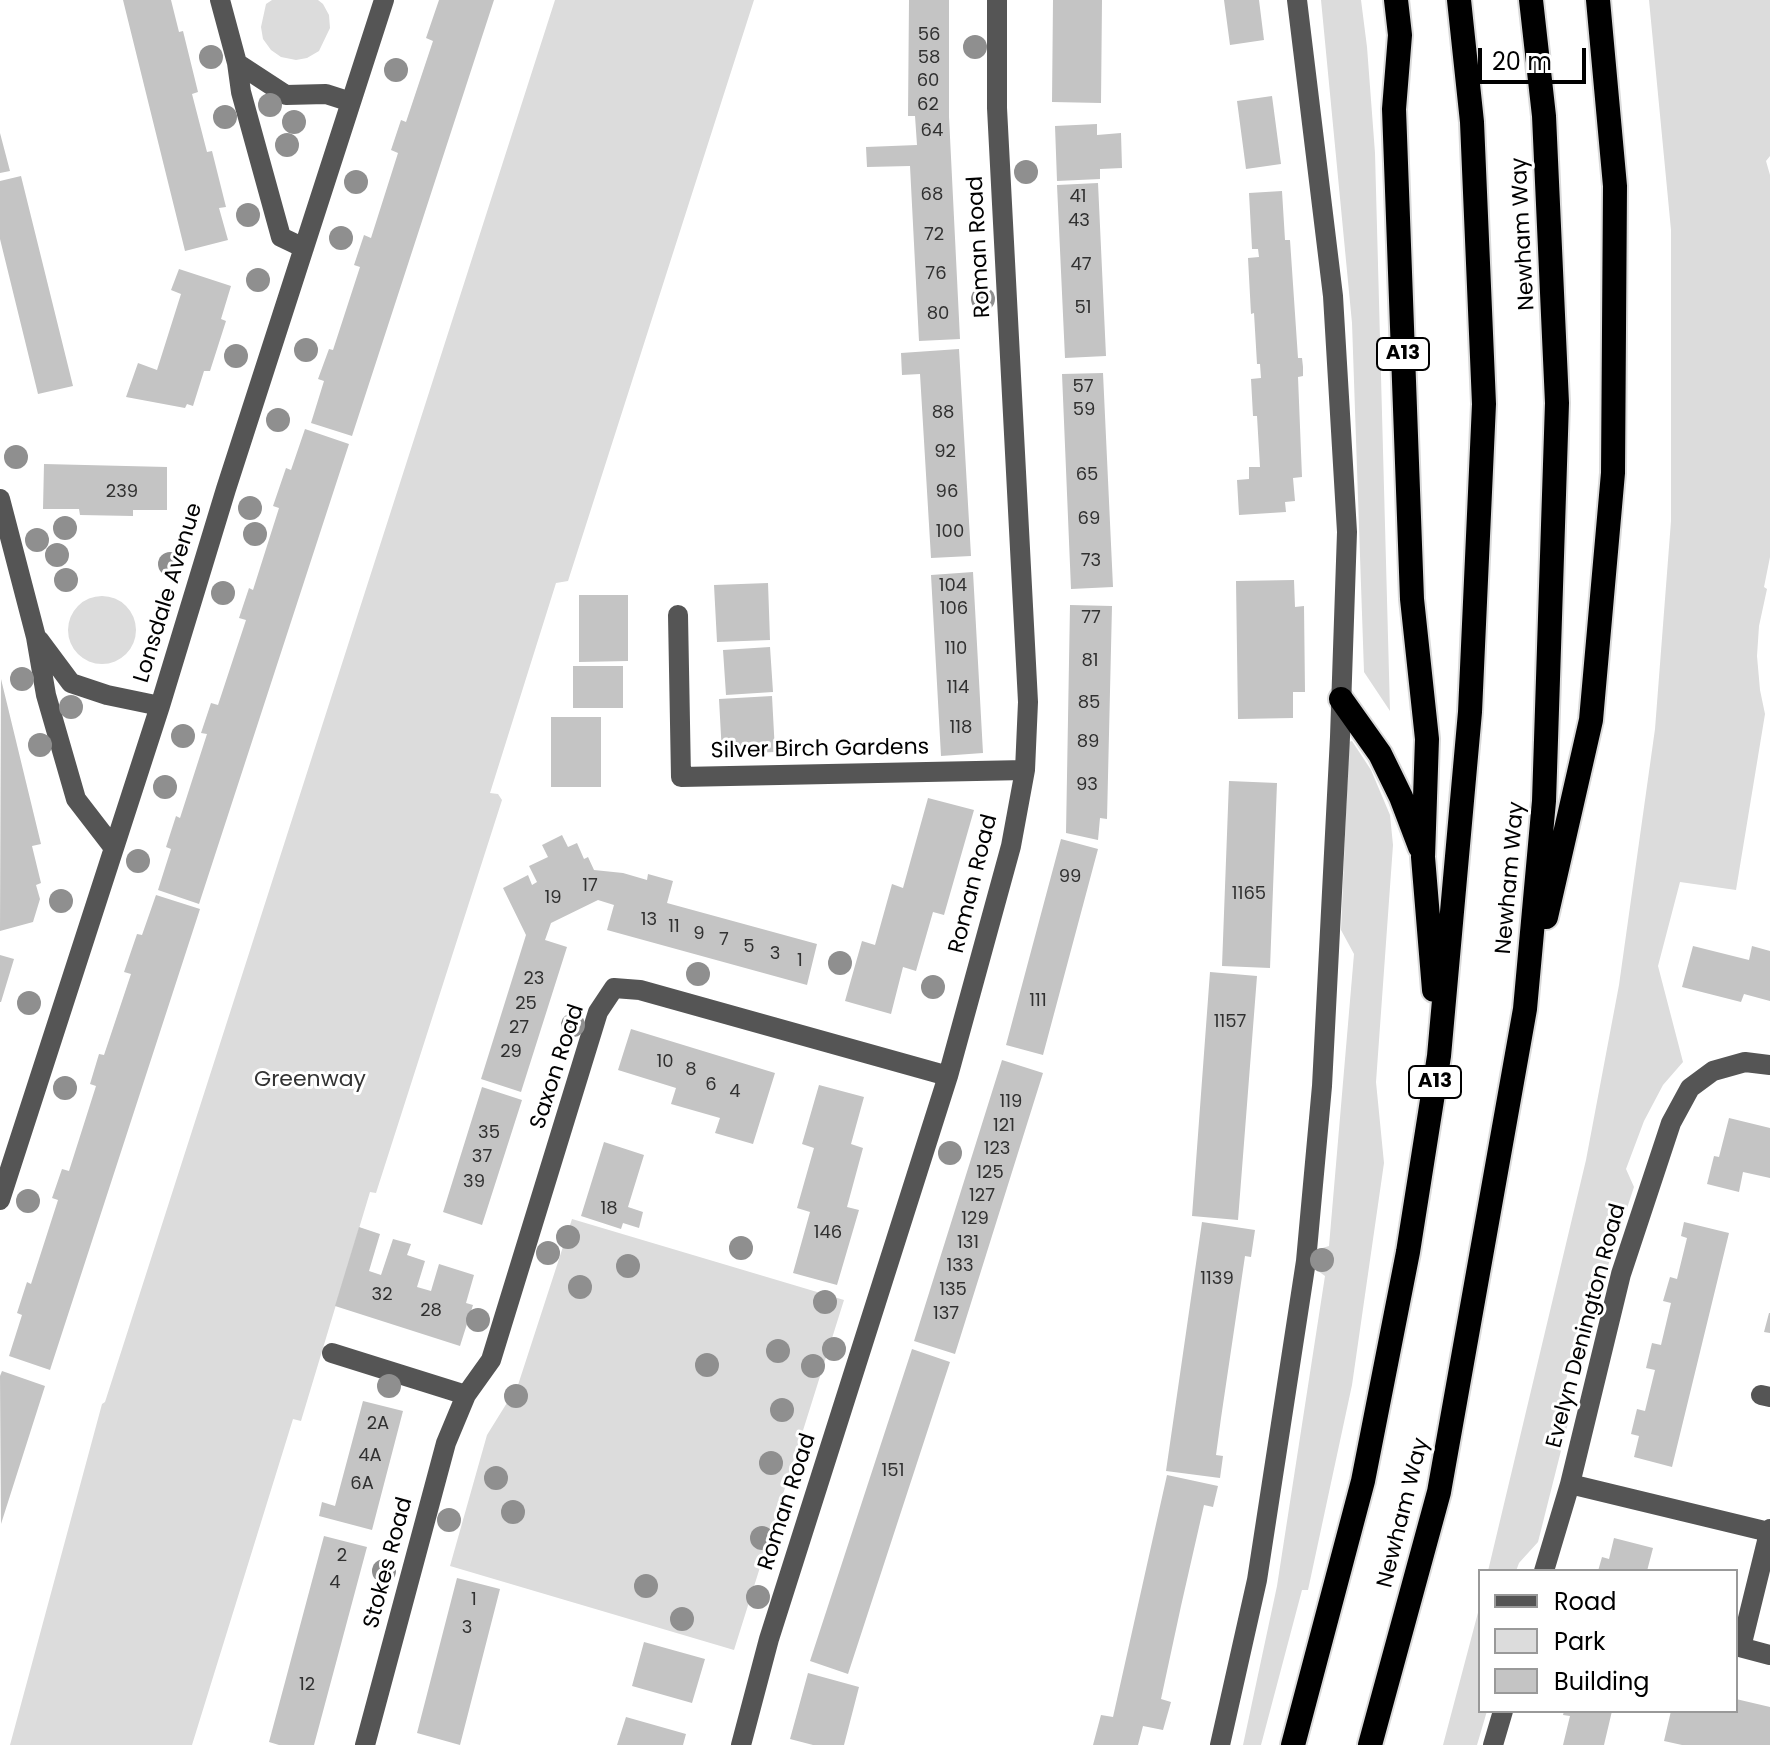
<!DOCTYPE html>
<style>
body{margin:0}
#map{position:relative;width:1770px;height:1745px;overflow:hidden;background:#fff;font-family:Poppins,sans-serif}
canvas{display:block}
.legend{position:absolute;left:1478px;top:1569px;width:260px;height:144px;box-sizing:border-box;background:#fff;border:2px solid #999;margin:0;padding:10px 14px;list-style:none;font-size:24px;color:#000}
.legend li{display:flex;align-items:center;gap:16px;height:40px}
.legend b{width:40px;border:2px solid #999}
.scale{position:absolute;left:1478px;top:48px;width:108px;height:36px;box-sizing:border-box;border:4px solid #000;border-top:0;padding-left:10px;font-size:24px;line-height:28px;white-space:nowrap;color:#000;-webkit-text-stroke:6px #fff;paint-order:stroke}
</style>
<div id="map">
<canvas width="1770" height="1745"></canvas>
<ul class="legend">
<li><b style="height:10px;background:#555"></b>Road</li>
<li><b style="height:22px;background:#dcdcdc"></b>Park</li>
<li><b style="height:22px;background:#c4c4c4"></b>Building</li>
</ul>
<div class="scale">20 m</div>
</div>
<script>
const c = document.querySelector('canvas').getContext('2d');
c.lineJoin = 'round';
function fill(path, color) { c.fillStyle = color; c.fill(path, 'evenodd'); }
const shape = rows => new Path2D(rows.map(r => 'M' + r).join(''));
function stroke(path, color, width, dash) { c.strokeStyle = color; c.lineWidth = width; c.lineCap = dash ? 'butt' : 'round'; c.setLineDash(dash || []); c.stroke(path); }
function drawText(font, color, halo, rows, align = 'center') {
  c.font = font + ' Poppins,sans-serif'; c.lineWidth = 6; c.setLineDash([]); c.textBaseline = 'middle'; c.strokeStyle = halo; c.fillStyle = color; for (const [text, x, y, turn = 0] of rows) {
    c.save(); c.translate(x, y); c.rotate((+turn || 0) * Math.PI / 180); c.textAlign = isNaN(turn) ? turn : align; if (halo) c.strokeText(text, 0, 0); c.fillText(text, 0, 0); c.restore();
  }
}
fill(shape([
 [272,0,318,0,323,4,329,15,330,28,319,51,307,58,296,60,281,57,271,50,263,39,261,27,266,4],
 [555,0,754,0,568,581,556,583,490,793,498,794,502,800,376,1193,370,1192,301,1421,293,1419,192,1745,10,1745,102,1404,105,1402],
 [1321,0,1361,0,1367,47,1375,153,1390,711,1364,672,1352,323],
 [1649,0,1770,0,1770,156,1766,161,1770,175,1770,557,1764,587,1767,589,1759,626,1757,656,1760,690,1765,714,1736,890,1680,882,1658,966,1683,1062,1663,1085,1644,1121,1626,1169,1634,1187,1608,1266,1588,1290,1565,1384,1570,1415,1538,1542,1519,1563,1516,1571,1488,1571,1586,1160,1619,985,1655,729,1671,521,1671,230],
 '68 630a34 34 0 1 1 68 0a34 34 0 1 1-68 0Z',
 [1352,741,1371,770,1390,815,1393,845,1376,1082,1384,1163,1352,1385,1308,1590,1302,1590,1261,1745,1243,1745,1277,1586,1325,1276,1314,1268,1316,1250,1329,1246,1354,954,1341,930,1349,742],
 [572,1219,844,1300,734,1650,450,1566,487,1435,518,1385],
 [1480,1605,1480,1711,1487,1711,1477,1745,1443,1745]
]), '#dcdcdc');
fill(shape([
 [123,0,171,0,179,32,183,31,198,92,192,94,207,152,212,151,226,207,219,208,228,240,185,251],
 [439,0,494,0,352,436,311,423,324,381,318,379,329,349,333,350,360,267,354,265,364,235,371,238,398,153,391,150,401,120,406,122,433,41,426,38],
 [909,0,949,0,949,117,960,339,919,341,910,166,867,167,866,147,917,145,915,116,908,116],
 [1053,0,1102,0,1101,103,1052,102],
 [1224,0,1259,0,1264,40,1230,45],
 [1272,96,1281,164,1246,169,1237,101],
 [1097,124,1097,135,1121,133,1122,168,1100,169,1100,179,1057,181,1055,126],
 [0,133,10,171,0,173],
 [21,176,73,386,38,394,0,239,0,181],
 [1098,183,1106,356,1065,358,1057,185],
 [1282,191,1285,240,1290,240,1298,358,1302,358,1303,367,1303,376,1298,377,1302,477,1293,478,1295,501,1285,502,1286,512,1239,515,1237,480,1249,479,1249,467,1260,467,1257,416,1253,416,1251,379,1261,378,1260,364,1257,364,1254,313,1251,314,1248,258,1259,257,1258,249,1252,249,1249,193],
 [179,269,231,286,221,319,226,321,210,371,204,371,193,406,187,404,185,408,126,397,138,363,157,370,181,294,171,290],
 [959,349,971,556,931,558,920,374,902,375,901,353],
 [1103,373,1113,587,1071,589,1062,374],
 [305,429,349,444,199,904,158,890,171,849,166,847,176,816,180,818,207,734,201,733,211,703,218,705,246,620,239,618,249,588,253,590,279,508,273,506,286,468,291,470],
 [44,464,167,467,167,510,133,510,133,516,80,515,79,509,43,509],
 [973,572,983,753,941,756,931,575],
 [1294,580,1295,607,1304,606,1305,692,1293,692,1293,718,1238,719,1236,581],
 [768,583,770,640,717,642,714,585],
 [579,595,628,595,628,661,579,662],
 [1070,605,1112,606,1107,819,1100,818,1098,840,1066,833],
 [770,647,773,692,726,695,723,650],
 [573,666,623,666,623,708,573,708],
 [1,679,41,844,32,846,41,883,36,885,40,899,33,922,0,931],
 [772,696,775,752,722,754,719,699],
 [551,717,601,717,601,787,551,787],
 [1229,781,1277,783,1270,968,1222,966],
 [928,798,974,810,944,915,933,912,916,971,903,967,891,1014,845,1001,862,941,875,945,892,884,903,888],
 [562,835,568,847,577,843,584,859,588,857,594,870,623,873,647,880,648,874,673,881,667,903,817,944,807,985,607,930,614,905,598,900,551,923,545,940,567,947,521,1092,481,1079,526,935,503,888,528,875,532,885,537,882,529,866,548,857,542,845],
 [1061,839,1098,849,1043,1055,1006,1045],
 [156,895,200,909,50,1370,9,1356,22,1315,17,1313,27,1282,31,1284,58,1200,52,1198,62,1169,69,1171,96,1086,90,1084,99,1054,104,1055,131,974,124,972,137,934,142,935],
 [1693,946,1749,960,1752,946,1770,951,1770,1001,1744,994,1741,1002,1682,987],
 [0,955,14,959,1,1002,0,1002],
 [1210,972,1257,976,1238,1220,1192,1216],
 [631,1029,775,1073,753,1144,715,1133,720,1118,671,1104,676,1088,618,1070],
 [1002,1060,1043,1073,955,1354,914,1341],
 [819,1085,864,1097,851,1144,863,1148,847,1207,859,1210,837,1285,793,1273,810,1212,797,1208,814,1148,802,1144],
 [482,1087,522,1100,482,1225,443,1212],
 [1729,1118,1770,1128,1770,1178,1743,1172,1739,1192,1707,1184,1714,1156,1719,1157],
 [604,1142,644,1155,628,1207,643,1212,639,1228,623,1223,621,1229,581,1216],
 [1202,1222,1255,1230,1251,1257,1245,1256,1221,1418,1216,1455,1223,1456,1220,1478,1166,1471],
 [1684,1222,1729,1233,1672,1467,1634,1457,1639,1436,1631,1434,1637,1409,1645,1411,1655,1370,1646,1368,1652,1343,1661,1345,1671,1303,1663,1301,1670,1277,1677,1279,1687,1238,1681,1236],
 [359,1227,380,1234,369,1271,381,1275,393,1239,411,1244,407,1255,425,1261,417,1287,431,1291,439,1264,474,1275,466,1303,473,1305,460,1346,335,1306],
 [1769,1313,1770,1313,1770,1333,1764,1332],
 [912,1349,950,1362,848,1674,810,1661],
 [2,1371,45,1386,1,1524,0,1376],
 [363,1401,403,1411,372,1530,319,1516,322,1502,335,1506],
 [1167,1475,1218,1486,1213,1507,1204,1505,1181,1606,1161,1699,1171,1702,1163,1730,1143,1726,1138,1745,1093,1745,1101,1715,1113,1717],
 [324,1536,367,1547,314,1745,279,1745,269,1742],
 [1614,1538,1653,1548,1647,1571,1598,1571,1602,1557,1609,1559],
 [457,1578,500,1589,460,1745,417,1733],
 [644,1642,705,1659,692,1703,632,1686],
 [808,1673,859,1687,844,1745,813,1745,790,1739],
 [1736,1699,1770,1707,1770,1745,1682,1745,1664,1741,1671,1711,1736,1711],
 [1564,1711,1612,1711,1604,1745,1563,1745,1570,1716,1563,1715],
 [626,1717,686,1734,683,1745,617,1745]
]), '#c4c4c4');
const highway = shape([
 [1396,0,1400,35,1394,109,1412,599,1427,739,1423,857,1434,990],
 [1341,699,1380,754,1401,797,1420,847],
 [1546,917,1591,720,1613,473,1615,186,1598,0],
 [1293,1745,1363,1481,1408,1252,1439,1056,1470,712,1484,404,1472,122,1459,0],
 [1370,1745,1439,1492,1525,1009,1544,801,1557,403,1544,116,1531,0]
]);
stroke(highway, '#dbdbdb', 28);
stroke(shape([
 [220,0,237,63,241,92,281,237,304,248],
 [237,63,286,95,326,94,351,102],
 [0,499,36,637,46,695,76,799,113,847],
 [678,615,681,777,1025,770],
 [39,640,71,683,107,695,160,706],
 [0,1200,160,706,226,489,384,0],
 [332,1353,466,1395],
 [1761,1395,1770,1397],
 [1570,1484,1769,1532],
 [1544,1571,1570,1484,1621,1274,1671,1123,1690,1088,1713,1071,1745,1062,1770,1065],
 [1736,1646,1770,1655],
 [1741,1647,1770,1529],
 [365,1745,446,1443,466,1395,491,1360,598,1012,614,988,640,990,948,1076],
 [741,1745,769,1639,948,1076,1011,846,1025,770,1028,702,997,108,997,0],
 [1220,1745,1257,1580,1306,1261,1322,1086,1340,737,1347,532,1333,296,1297,0],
 [1493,1745,1503,1711]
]), '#555', 20);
stroke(highway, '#000', 24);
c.fillStyle = '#8f8f8f';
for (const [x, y] of [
 [975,47],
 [211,57],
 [396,70],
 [270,105],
 [225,117],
 [294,122],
 [287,145],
 [1026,172],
 [356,182],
 [248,215],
 [341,238],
 [258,280],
 [983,299],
 [306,350],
 [236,356],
 [278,420],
 [16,457],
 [250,508],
 [65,528],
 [255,534],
 [37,540],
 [57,555],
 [170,564],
 [66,580],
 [223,593],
 [22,679],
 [71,707],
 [183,736],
 [40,745],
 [165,787],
 [138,861],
 [61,901],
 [840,963],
 [698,974],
 [933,987],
 [29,1003],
 [573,1025],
 [65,1088],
 [950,1153],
 [28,1201],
 [568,1237],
 [741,1248],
 [548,1253],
 [1322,1260],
 [628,1266],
 [580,1287],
 [825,1302],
 [478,1320],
 [834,1349],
 [778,1351],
 [707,1365],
 [813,1366],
 [389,1386],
 [516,1396],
 [782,1410],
 [771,1463],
 [496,1478],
 [513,1512],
 [449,1520],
 [762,1538],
 [384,1571],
 [646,1586],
 [758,1597],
 [682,1619]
]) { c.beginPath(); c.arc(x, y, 12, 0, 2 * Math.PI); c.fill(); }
drawText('18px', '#313131', null, [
 ["56",929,35],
 ["58",929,58],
 ["60",928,81],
 ["62",928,105],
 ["64",932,131],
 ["68",932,195],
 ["41",1078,197],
 ["43",1079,221],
 ["72",934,235],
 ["47",1081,265],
 ["76",936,274],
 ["51",1083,308],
 ["80",938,314],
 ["57",1083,387],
 ["59",1084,410],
 ["88",943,413],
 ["92",945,452],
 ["65",1087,475],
 ["239",122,492],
 ["96",947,492],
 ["69",1089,519],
 ["100",950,532],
 ["73",1091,561],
 ["104",953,586],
 ["106",954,609],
 ["77",1091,618],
 ["110",956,649],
 ["81",1090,661],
 ["114",958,688],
 ["85",1089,703],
 ["118",961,728],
 ["89",1088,742],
 ["93",1087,785],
 ["99",1070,877],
 ["17",590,886],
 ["1165",1249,894],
 ["19",553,898],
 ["13",649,920],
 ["11",674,927],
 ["9",699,934],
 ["7",724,940],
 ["5",749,947],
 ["3",775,954],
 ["1",800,961],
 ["23",534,979],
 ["111",1038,1001],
 ["25",526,1004],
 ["1157",1230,1022],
 ["27",519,1028],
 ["29",511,1052],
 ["10",665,1062],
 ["8",691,1070],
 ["6",711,1085],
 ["4",735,1092],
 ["119",1011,1102],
 ["121",1004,1126],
 ["35",489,1133],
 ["123",997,1149],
 ["37",482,1157],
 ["125",990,1173],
 ["39",474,1182],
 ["127",982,1196],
 ["18",609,1209],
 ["129",975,1219],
 ["146",828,1233],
 ["131",968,1243],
 ["133",960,1266],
 ["1139",1217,1279],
 ["135",953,1290],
 ["32",382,1295],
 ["28",431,1311],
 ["137",946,1314],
 ["2A",378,1424],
 ["4A",370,1456],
 ["151",893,1471],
 ["6A",362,1484],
 ["2",342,1556],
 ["4",335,1583],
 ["1",474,1600],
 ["3",467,1628],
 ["12",307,1685]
]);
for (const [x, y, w] of [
 [1403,354,52],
 [1435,1082,52]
]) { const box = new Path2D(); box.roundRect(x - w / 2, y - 16, w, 32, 6); c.fillStyle = '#fff'; c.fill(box); stroke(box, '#000', 2); }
drawText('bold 20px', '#000', null, [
 ["A13",1403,354],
 ["A13",1435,1082]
]);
drawText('22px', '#000', '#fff', [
 ["Newham Way",1524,234,-93],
 ["Roman Road",980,247,-93],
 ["Lonsdale Avenue",169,593,-73],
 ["Silver Birch Gardens",820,750,-1],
 ["Newham Way",1511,878,-85],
 ["Roman Road",974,884,-76],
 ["Saxon Road",558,1067,-72],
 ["Evelyn Denington Road",1587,1326,-75],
 ["Roman Road",788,1502,-72],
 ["Newham Way",1404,1513,-76],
 ["Stokes Road",389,1563,-75]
]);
drawText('22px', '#333', '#fff', [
 ["Greenway",310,1080]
]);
</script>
